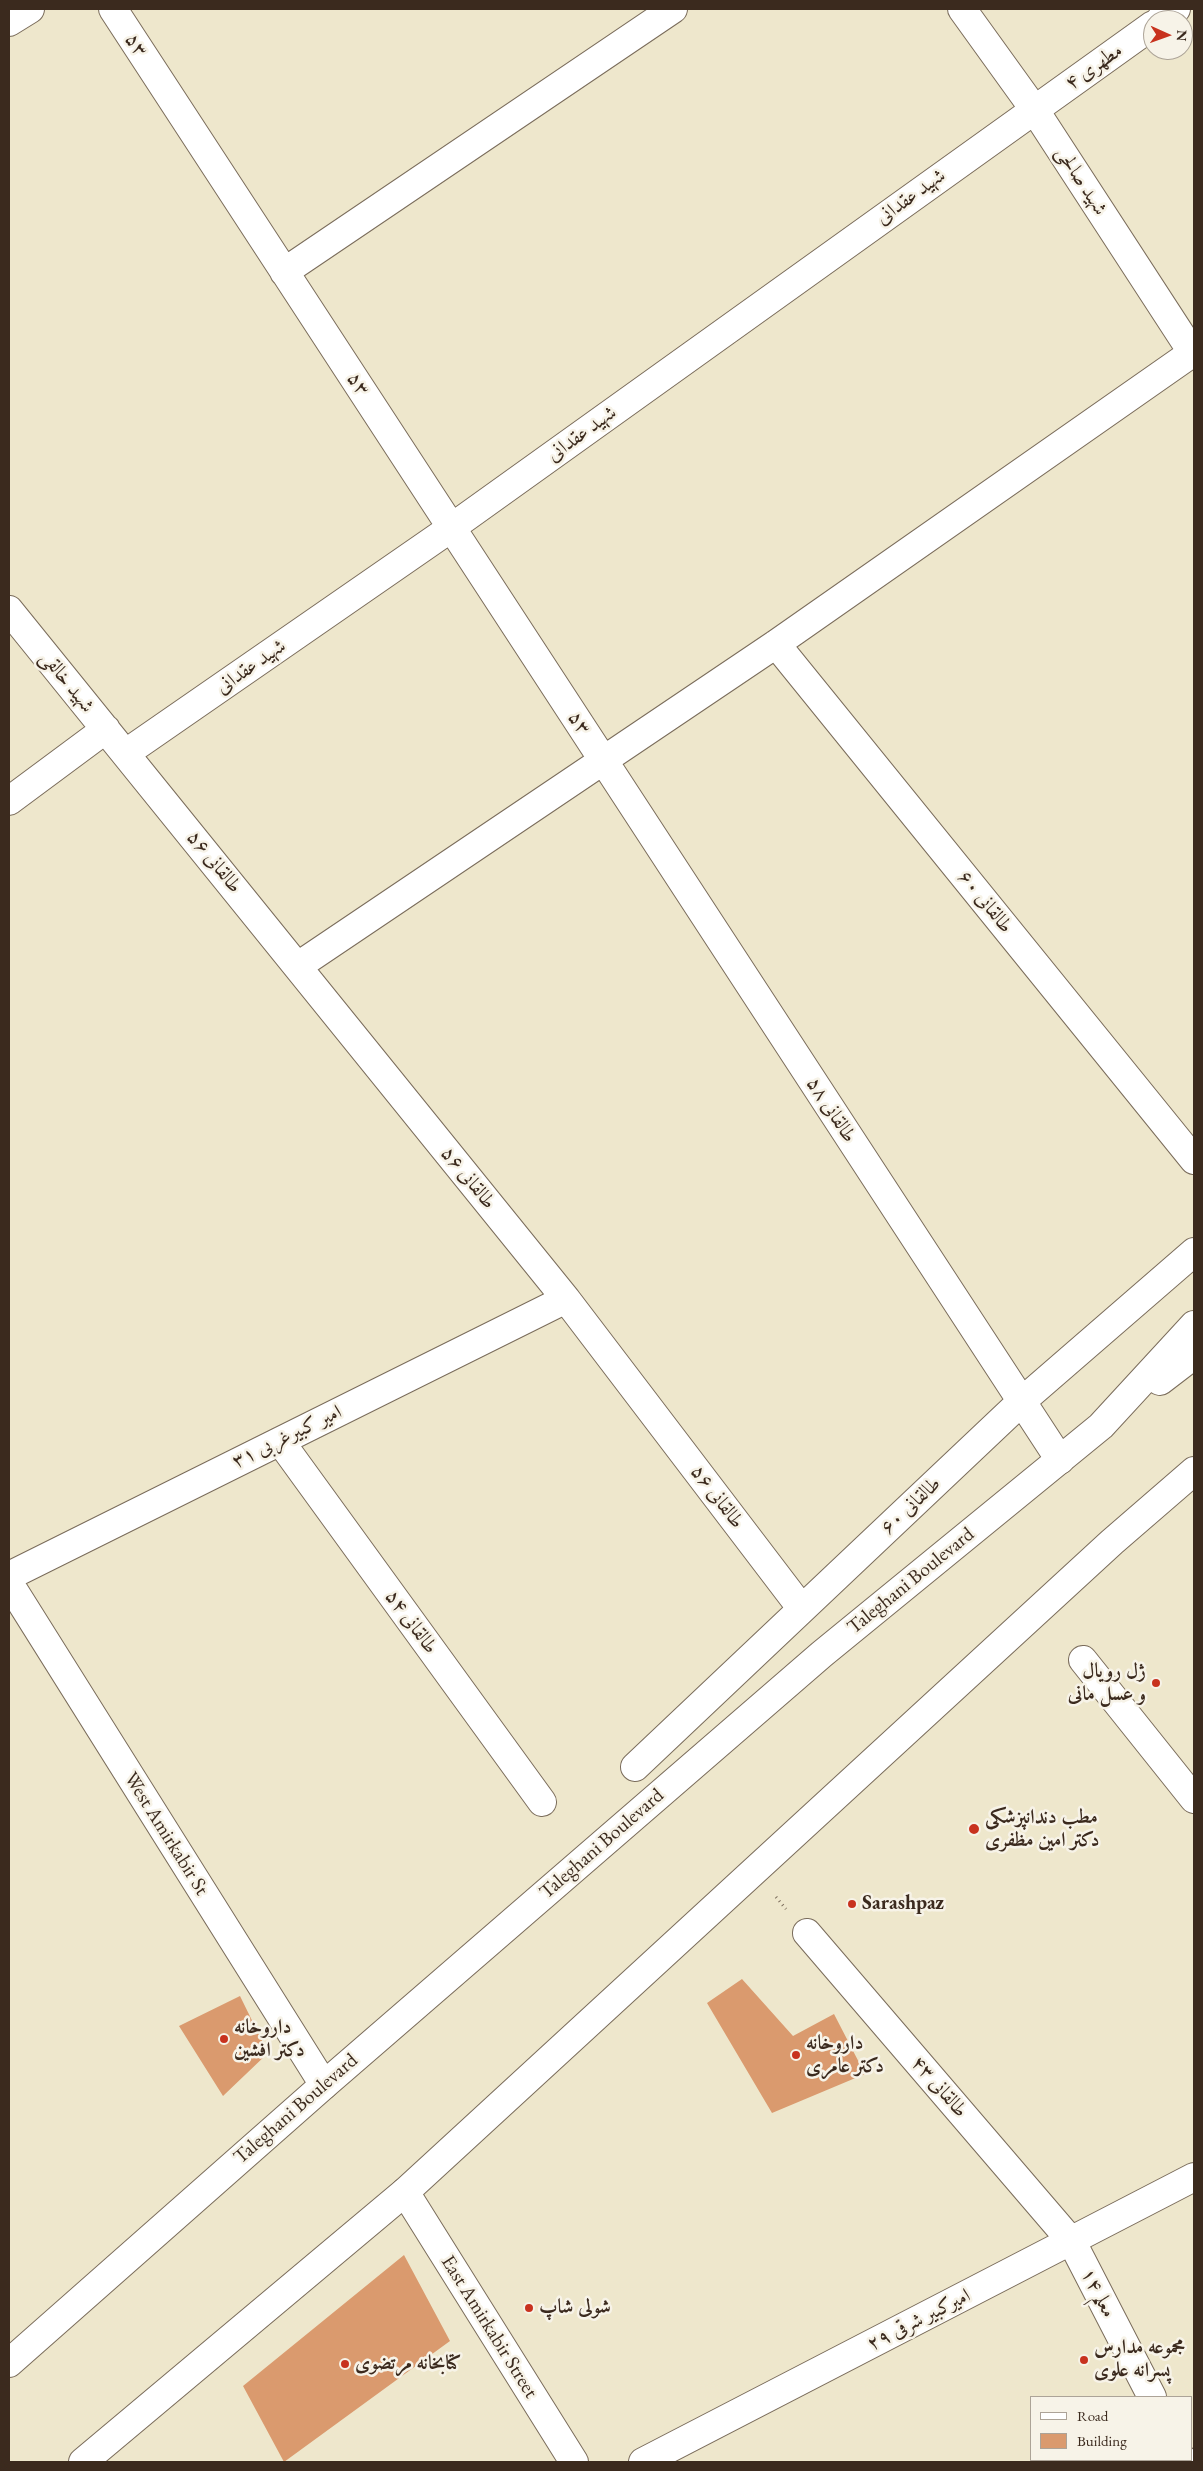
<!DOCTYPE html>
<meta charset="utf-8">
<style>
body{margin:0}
#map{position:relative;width:1203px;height:2471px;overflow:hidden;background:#eee7cc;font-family:"EB Garamond",serif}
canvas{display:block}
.frame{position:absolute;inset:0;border:10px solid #3b2a1e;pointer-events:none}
.legend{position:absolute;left:1030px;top:2396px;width:162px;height:65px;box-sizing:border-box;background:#f7f3e8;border:1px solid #aca397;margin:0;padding:6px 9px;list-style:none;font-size:15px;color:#3b2a1e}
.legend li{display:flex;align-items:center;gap:10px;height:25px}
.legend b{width:25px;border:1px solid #aca397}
.north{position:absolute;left:1143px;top:10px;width:50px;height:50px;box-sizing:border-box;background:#f7f3e8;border:1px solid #aca397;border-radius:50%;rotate:92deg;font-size:14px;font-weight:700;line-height:20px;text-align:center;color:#3b2a1e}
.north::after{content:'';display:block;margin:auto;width:18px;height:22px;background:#c8321e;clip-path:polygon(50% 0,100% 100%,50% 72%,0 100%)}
</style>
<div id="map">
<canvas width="1203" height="2471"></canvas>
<div class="frame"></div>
<ul class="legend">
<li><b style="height:6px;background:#fff"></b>Road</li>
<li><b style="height:14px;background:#da9a6e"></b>Building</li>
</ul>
<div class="north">N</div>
</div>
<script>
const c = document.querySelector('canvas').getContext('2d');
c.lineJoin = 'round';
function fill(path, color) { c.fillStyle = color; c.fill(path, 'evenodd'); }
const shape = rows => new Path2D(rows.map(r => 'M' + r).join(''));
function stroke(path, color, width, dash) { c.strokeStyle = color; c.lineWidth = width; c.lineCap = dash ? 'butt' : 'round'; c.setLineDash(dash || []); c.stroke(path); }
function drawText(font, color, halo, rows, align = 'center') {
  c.font = font + ' "EB Garamond",Amiri,serif'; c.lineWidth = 5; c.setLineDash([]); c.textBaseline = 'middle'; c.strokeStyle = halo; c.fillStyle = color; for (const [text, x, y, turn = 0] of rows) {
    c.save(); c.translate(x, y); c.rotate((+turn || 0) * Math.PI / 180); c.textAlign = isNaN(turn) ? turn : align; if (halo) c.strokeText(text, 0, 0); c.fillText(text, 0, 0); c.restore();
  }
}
fill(shape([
 [742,1979,793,2036,834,2014,865,2074,772,2113,707,2003],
 [240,1996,268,2053,223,2096,179,2026],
 [404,2255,450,2341,284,2462,243,2386]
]), '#da9a6e');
const minor = shape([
 [113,9,1060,1460],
 [962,9,1034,109,1194,355],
 [1160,20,1176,9],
 [284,272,673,9],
 [9,610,566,1299,802,1609],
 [776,644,1194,1160],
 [126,753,451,528,1153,25],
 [9,801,106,729],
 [298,966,776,644,1192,353],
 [280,1441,542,1802],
 [9,1576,566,1299],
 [9,1583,324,2085],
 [1083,1660,1194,1799],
 [635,1767,1021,1402,1194,1252],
 [807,1933,1072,2242,1152,2397],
 [1184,2460,1185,2462],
 [643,2462,1194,2177]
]);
const tertiary = shape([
 [9,22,30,9],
 [405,2192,574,2462]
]);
const primary = shape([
 [1160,1381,1194,1355],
 [9,2363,324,2085,822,1654,1101,1426,1194,1325],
 [83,2462,405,2192,1112,1542,1194,1471]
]);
stroke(minor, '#7a6c5b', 30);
stroke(tertiary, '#7a6c5b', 30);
stroke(primary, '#7a6c5b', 30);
stroke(shape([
 [776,1897,786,1909]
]), '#7a6c5b', 3, [1, 4]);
stroke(minor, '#fff', 28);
stroke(tertiary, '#fff', 28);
stroke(primary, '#fff', 28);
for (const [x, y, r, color] of [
 [1156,1683,5,"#c8321e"],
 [974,1829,6,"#c8321e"],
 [852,1904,5,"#c8321e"],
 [224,2039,5,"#c8321e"],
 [796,2055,5,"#c8321e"],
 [529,2308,5,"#c8321e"],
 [1084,2360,5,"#c8321e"],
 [345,2364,5,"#c8321e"]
]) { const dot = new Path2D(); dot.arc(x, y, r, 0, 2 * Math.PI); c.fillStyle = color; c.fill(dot); stroke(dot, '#f7f3e8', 2); }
drawText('20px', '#3b2a1e', '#f7f3e8', [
 ["۵۳",136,45,57],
 ["مطهری ۴",1094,67,-35],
 ["شهید صالحی",1081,181,57],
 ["شهید عقدانی",911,197,-36],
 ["۵۳",358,384,57],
 ["شهید عقدانی",582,434,-36],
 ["شهید عقدانی",251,667,-35],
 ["شهید خالقی",67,682,51],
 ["۵۳",579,723,57],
 ["طالقانی ۵۶",214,862,51],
 ["طالقانی ۶۰",985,902,51],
 ["طالقانی ۵۸",831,1110,57],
 ["طالقانی ۵۶",468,1178,51],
 ["امیر کبیرغربی ۳۱",287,1437,-26],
 ["طالقانی ۵۶",717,1497,53],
 ["طالقانی ۶۰",911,1506,-43],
 ["Taleghani Boulevard",911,1581,-39],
 ["طالقانی ۵۴",411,1622,54],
 ["West Amirkabir St",166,1834,58],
 ["Taleghani Boulevard",602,1844,-41],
 ["طالقانی ۴۳",939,2087,49],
 ["Taleghani Boulevard",296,2109,-41],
 ["معلم ۱۴",1098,2293,63],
 ["امیرکبیر شرقی ۲۹",919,2320,-27],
 ["East Amirkabir Street",489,2327,58]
]);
drawText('bold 20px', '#3b2a1e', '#f7f3e8', [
 ["ژل رویال",1146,1672,"right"],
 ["و عسل مانی",1146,1695,"right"],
 ["مطب دندانپزشکی",985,1818],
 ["دکتر امین مظفری",985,1841],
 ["Sarashpaz",862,1904],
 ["داروخانه",234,2028],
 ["دکتر افشین",234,2051],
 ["داروخانه",806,2044],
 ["دکتر عامری",806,2067],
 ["شولی شاپ",539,2308],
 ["مجموعه مدارس",1094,2348],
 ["پسرانه علوی",1094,2371],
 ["کتابخانه مرتضوی",355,2364]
], 'left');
</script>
